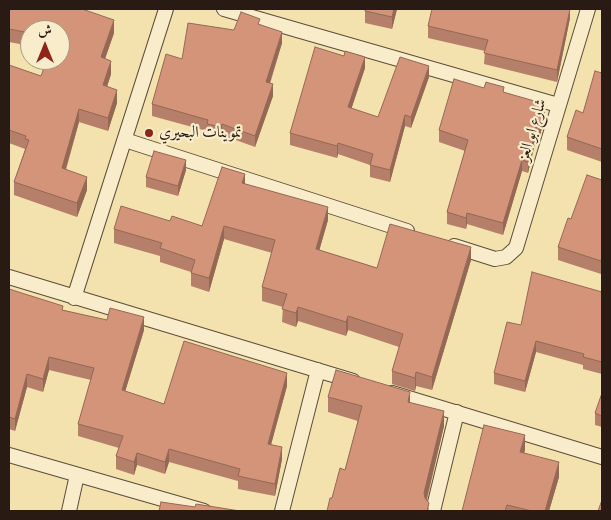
<!DOCTYPE html>
<meta charset="utf-8">
<style>
body{margin:0}
#map{position:relative;width:611px;height:520px;overflow:hidden;background:#f4e2ae;font-family:"Libre Bodoni",Amiri,serif}
canvas{display:block}
.frame{position:absolute;inset:0;border:10px solid #291b14;pointer-events:none}
.north{position:absolute;left:20px;top:20px;width:50px;height:50px;box-sizing:border-box;background:#f8ecca;border:1px solid #a59881;border-radius:50%;rotate:0deg;font-size:14px;font-weight:700;line-height:20px;text-align:center;color:#291b14}
.north::after{content:'';display:block;margin:auto;width:18px;height:22px;background:#8f2418;clip-path:polygon(50% 0,100% 100%,50% 72%,0 100%)}
</style>
<div id="map">
<canvas width="611" height="520"></canvas>
<div class="frame"></div>
<div class="north">ش</div>
</div>
<script>
const c = document.querySelector('canvas').getContext('2d');
c.lineJoin = 'round';
const shape = rows => new Path2D(rows.map(r => 'M' + r).join(''));
function stroke(path, color, width, dash) { c.strokeStyle = color; c.lineWidth = width; c.lineCap = dash ? 'butt' : 'round'; c.setLineDash(dash || []); c.stroke(path); }
function fill(path, color) { c.fillStyle = color; c.fill(path, 'evenodd'); }
function drawText(font, color, halo, rows, align = 'center') {
  c.font = font + ' "Libre Bodoni",Amiri,serif'; c.lineWidth = 4.5; c.setLineDash([]); c.textBaseline = 'middle'; c.strokeStyle = halo; c.fillStyle = color; for (const [text, x, y, turn = 0] of rows) {
    c.save(); c.translate(x, y); c.rotate((+turn || 0) * Math.PI / 180); c.textAlign = isNaN(turn) ? turn : align; if (halo) c.strokeText(text, 0, 0); c.fillText(text, 0, 0); c.restore();
  }
}
const street = shape([
 [224,9,558,105],
 [125,140,407,231],
 [454,246,495,259,506,257,516,248,588,9],
 [9,277,353,381],
 [74,298,166,9],
 [392,393,602,457],
 [9,455,204,511],
 [69,511,77,475],
 [282,511,318,370],
 [433,511,457,412]
]);
stroke(street, '#5c4d3a', 16);
stroke(street, '#f8ecca', 14);
fill(shape([
 [359,9,397,9,392,29,365,23,365,10],
 [9,15,114,33,105,59,111,74,107,87,117,103,108,131,79,122,66,170,87,190,77,217,14,195,14,182,25,149,9,143,9,65,41,76,60,30,30,30,30,46,9,42],
 [570,18,557,82,484,64,485,51,428,38,428,26],
 [260,25,282,43,270,84,273,96,255,147,222,135,221,138,207,135,207,131,152,116,152,104,182,59,234,30],
 [365,68,351,109,378,117,429,77,411,128,405,126,390,182,370,177,370,165,338,154,337,158,290,145,290,133],
 [602,73,602,162,567,150,567,137,583,113],
 [504,93,545,116,539,139,536,139,528,173,522,171,503,235,467,224,466,229,447,224,447,212,465,151,439,142,439,130],
 [186,170,178,196,146,187,146,177],
 [602,180,602,269,601,274,558,260,558,247,571,219],
 [245,184,328,220,319,250,377,268,471,260,432,390,416,386,415,391,392,384,392,371,399,347,348,330,346,336,298,321,296,327,282,322,283,307,262,301,262,287,272,253,224,239,209,292,191,286,191,272,160,262,160,256,114,243,114,229,170,221,202,226],
 [9,289,63,310,144,330,125,391,164,404,287,386,271,444,282,459,275,496,238,489,238,481,169,462,165,474,137,465,134,475,116,469,116,456,119,448,78,436,78,424,91,380,49,370,43,392,27,387,15,431,9,429],
 [602,292,602,374,583,369,583,365,536,352,525,392,494,384,494,373,521,325],
 [602,393,602,427,595,425,595,413],
 [328,397,410,402,444,426,427,500,429,511,332,498,345,470,358,421,328,412],
 [525,450,524,453,559,477,549,511,462,511]
]), '#b57f69');
fill(shape([
 [394,9,397,9,392,29,392,17],
 [570,9,570,18,557,82,557,70],
 [114,20,114,33,101,70,101,57],
 [282,32,282,43,266,94,266,82],
 [365,57,365,68,348,119,348,107],
 [111,61,111,74,103,99,103,85],
 [429,66,429,77,411,128,411,117],
 [273,84,273,96,255,147,255,136],
 [117,90,117,103,108,131,108,118],
 [545,104,545,116,539,139,539,128],
 [79,109,79,122,62,181,62,168],
 [405,115,405,126,390,182,390,170],
 [222,124,222,135,221,138,221,127],
 [536,127,536,139,528,173,528,162],
 [338,143,338,154,337,158,337,146],
 [186,160,186,170,178,196,178,186],
 [522,160,522,171,503,235,503,223],
 [245,174,245,188,242,183],
 [87,177,87,190,77,217,77,203],
 [328,207,328,220,316,262,316,249],
 [467,213,467,224,466,229,466,218],
 [224,226,224,239,209,292,209,278],
 [471,247,471,260,432,390,432,377],
 [602,256,602,269,601,274,601,261],
 [298,307,298,321,296,327,296,313],
 [348,316,348,330,346,336,346,322],
 [144,317,144,330,122,402,122,390],
 [536,341,536,352,525,392,525,381],
 [49,357,49,370,43,392,43,379],
 [416,372,416,386,415,391,415,378],
 [287,373,287,386,268,456,268,444],
 [27,374,27,387,15,431,15,419],
 [410,392,410,408,408,402],
 [444,411,444,426,424,509,424,493],
 [525,435,525,450,520,467,520,452],
 [282,447,282,459,275,496,275,484],
 [169,449,169,462,165,474,165,462],
 [137,453,137,465,134,475,134,462],
 [559,462,559,477,549,511,545,511]
]), '#946855');
const building = shape([
 [10,9,82,9,114,20,101,57,111,61,103,85,117,90,108,118,79,109,62,168,87,177,77,203,14,182,29,140,25,139,26,136,9,130,9,65,41,76,47,60,60,60,60,30,30,30,30,33,9,29,9,15,10,9],
 [365,9,394,9,392,17,365,11,365,9],
 [432,9,570,9,557,70,484,53,488,40,428,26,432,9],
 [241,12,260,19,258,24,282,32,266,82,273,84,255,136,222,124,221,127,207,124,208,120,152,104,166,54,182,59,188,23,234,30,241,12],
 [315,47,344,56,345,51,365,57,348,107,378,117,400,57,429,66,411,117,405,115,390,170,370,165,373,154,338,143,337,146,290,133,315,47],
 [595,71,602,73,602,149,567,137,576,110,583,113,595,71],
 [454,79,484,88,486,82,489,83,504,87,503,92,545,104,539,128,536,127,528,162,522,160,503,223,467,213,466,218,447,212,468,140,439,130,454,79],
 [154,151,186,160,178,186,146,177,154,151],
 [222,167,245,174,242,183,328,207,316,249,377,268,390,224,471,247,432,377,416,372,415,378,392,371,403,334,348,316,346,322,298,307,296,313,282,309,287,294,262,287,275,240,224,226,209,278,191,273,195,260,160,248,162,243,114,229,121,206,170,221,172,216,202,226,222,167],
 [587,175,602,180,602,256,601,261,558,247,568,218,571,219,587,175],
 [532,272,602,292,602,362,583,357,584,354,536,341,525,381,494,373,507,322,521,325,532,272],
 [9,289,63,306,62,310,107,320,110,308,144,317,122,390,164,404,184,341,287,373,268,444,282,447,275,484,238,476,240,469,169,449,165,462,137,453,134,462,116,456,123,436,78,424,94,368,49,357,43,379,27,374,15,419,9,417,9,289],
 [336,370,410,392,408,402,444,411,424,493,425,498,429,503,427,511,327,511,330,498,332,498,340,468,345,470,362,406,328,397,336,370],
 [602,393,602,416,595,413,602,393],
 [484,425,525,435,520,452,559,462,545,511,532,511,507,505,505,511,462,511,484,425],
 [602,500,602,511,598,511,602,500],
 [161,502,195,507,196,504,240,511,159,511,161,502]
]);
fill(building, '#d3947a');
stroke(building, '#946855', 1);
for (const [x, y, r, color] of [
 [149,133,5,"#8f2418"]
]) { const dot = new Path2D(); dot.arc(x, y, r, 0, 2 * Math.PI); c.fillStyle = color; c.fill(dot); stroke(dot, '#f8ecca', 2); }
drawText('16px', '#291b14', '#f8ecca', [
 ["شارع ابو العز",533,130,-73]
]);
drawText('16px', '#291b14', '#f8ecca', [
 ["تموينات البحيري",159,133]
], 'left');
</script>
